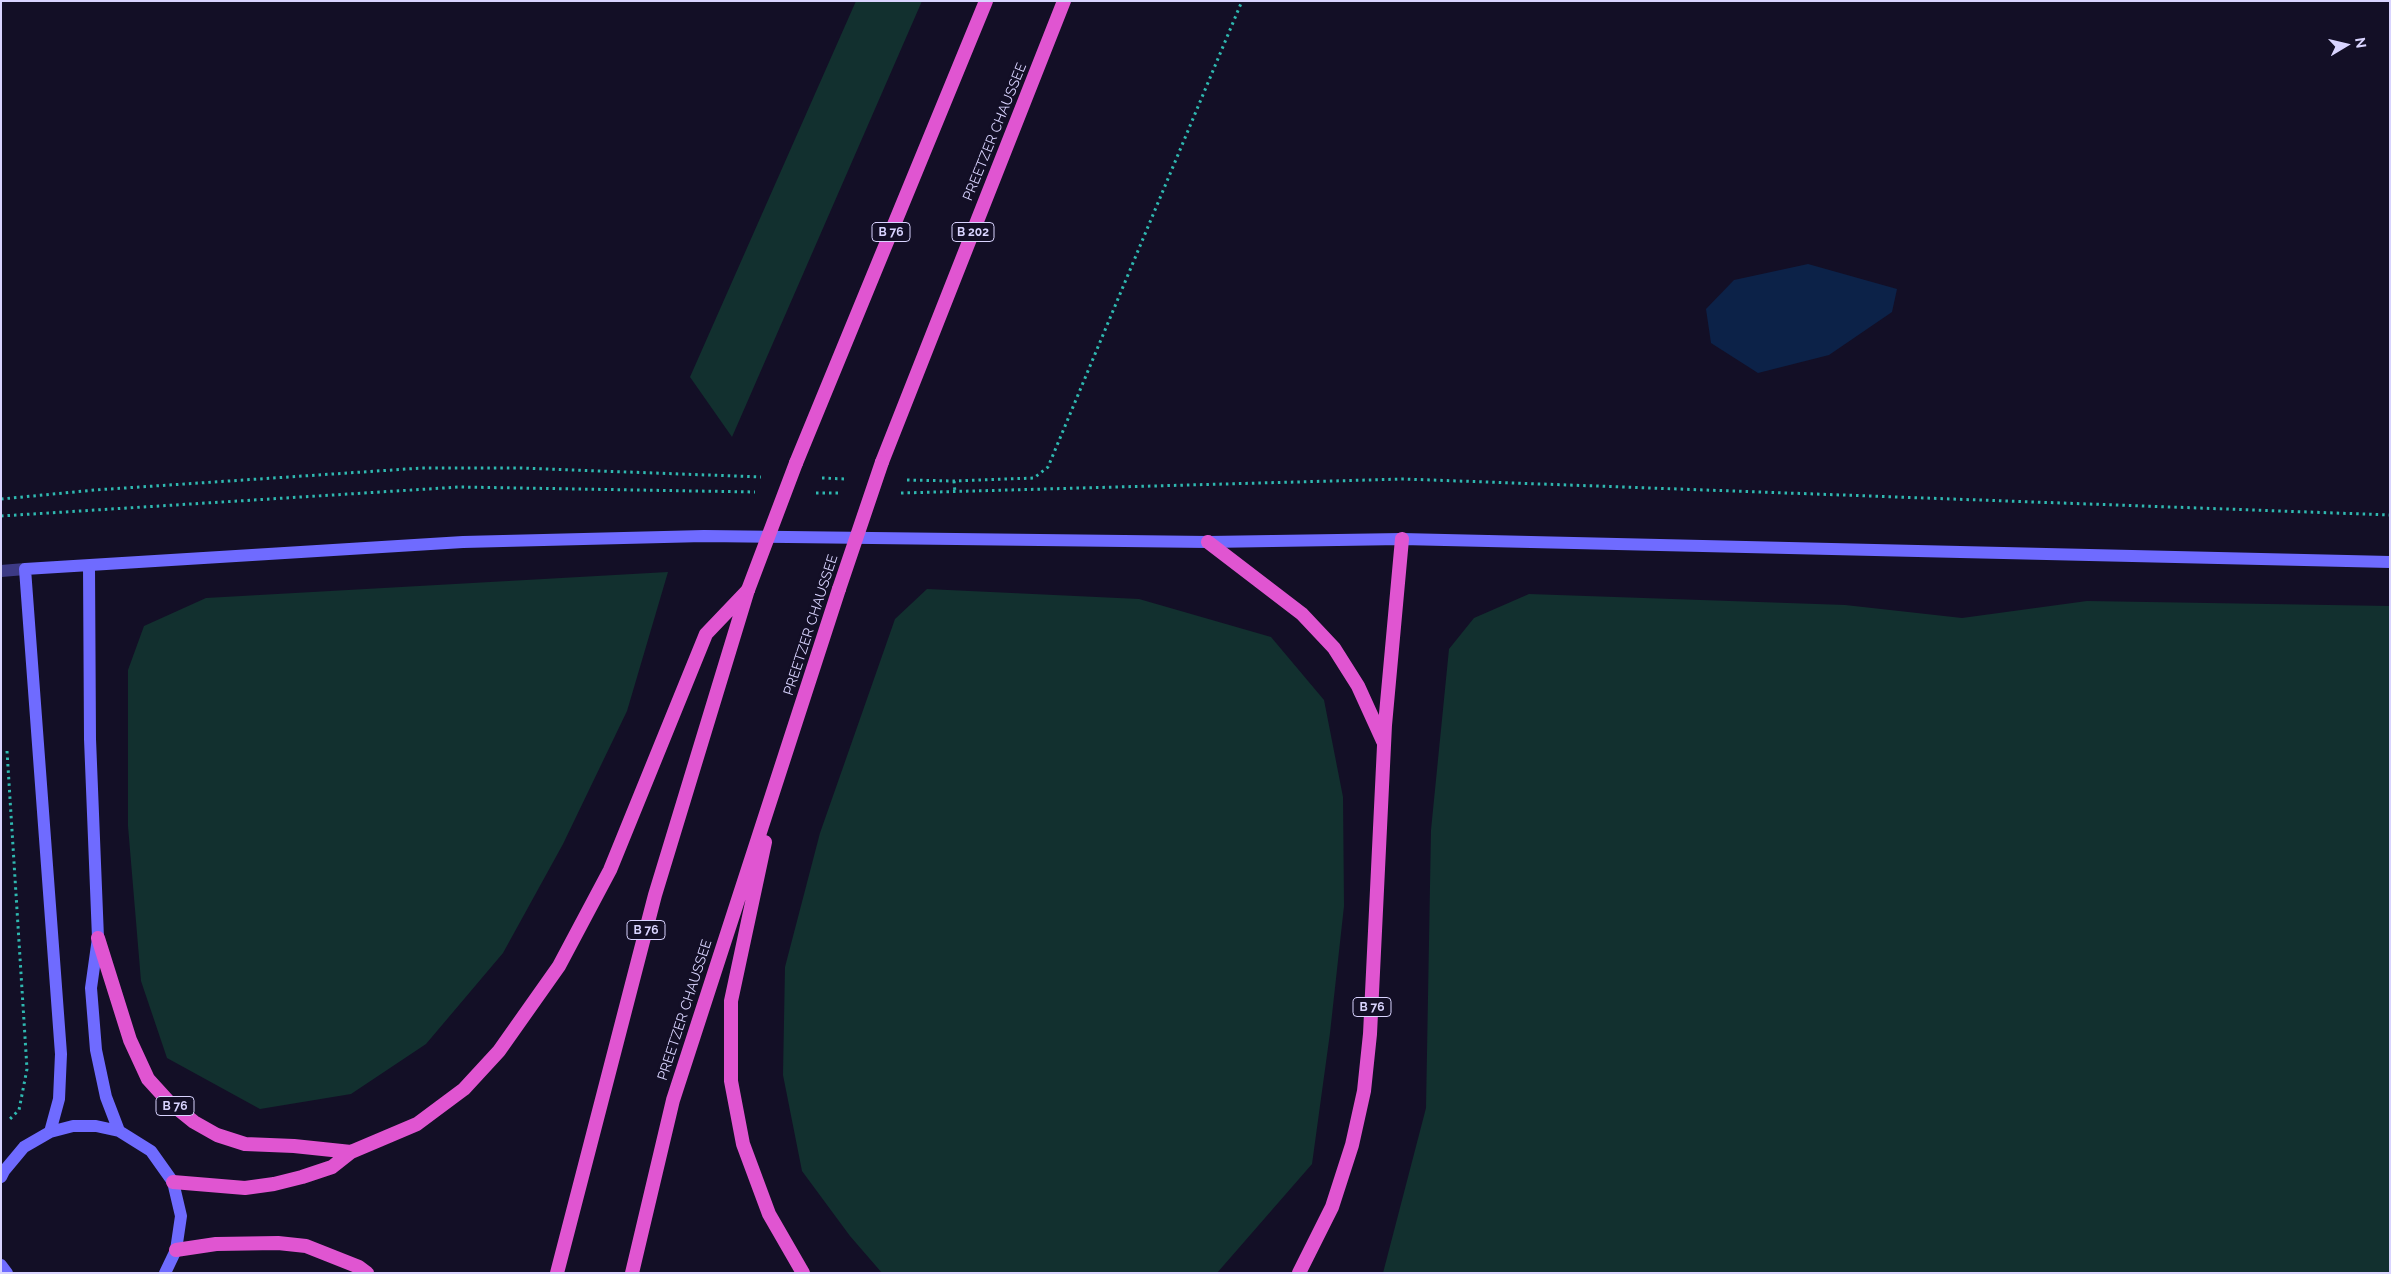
<!DOCTYPE html>
<style>
body{margin:0}
#map{position:relative;width:2391px;height:1274px;overflow:hidden;background:#130f26;font-family:Raleway,sans-serif}
canvas{display:block}
.frame{position:absolute;inset:0;border:2px solid #d9d4ff;pointer-events:none}
.north{position:absolute;left:2321px;top:20px;width:50px;height:50px;-webkit-text-stroke:4px #130f26;paint-order:stroke;rotate:81deg;font-size:14px;font-weight:700;line-height:20px;text-align:center;color:#d9d4ff}
.north::after{content:'';display:block;margin:auto;width:18px;height:22px;background:#d9d4ff;clip-path:polygon(50% 0,100% 100%,50% 72%,0 100%)}
</style>
<div id="map">
<canvas width="2391" height="1274"></canvas>
<div class="frame"></div>
<div class="north">N</div>
</div>
<script>
const c = document.querySelector('canvas').getContext('2d');
c.lineJoin = 'round';
function fill(path, color) { c.fillStyle = color; c.fill(path, 'evenodd'); }
const shape = rows => new Path2D(rows.map(r => 'M' + r).join(''));
function stroke(path, color, width, dash) { c.strokeStyle = color; c.lineWidth = width; c.lineCap = dash ? 'butt' : 'round'; c.setLineDash(dash || []); c.stroke(path); }
function drawText(font, color, halo, rows, align = 'center') {
  c.font = font + ' Raleway,sans-serif'; c.lineWidth = 5; c.setLineDash([]); c.textBaseline = 'middle'; c.strokeStyle = halo; c.fillStyle = color; for (const [text, x, y, turn = 0] of rows) {
    c.save(); c.translate(x, y); c.rotate((+turn || 0) * Math.PI / 180); c.textAlign = isNaN(turn) ? turn : align; if (halo) c.strokeText(text, 0, 0); c.fillText(text, 0, 0); c.restore();
  }
}
fill(shape([
 [856,1,922,1,732,437,690,377],
 [668,572,627,711,563,844,503,953,426,1044,351,1094,260,1109,167,1058,141,981,128,826,128,670,144,626,206,598],
 [927,589,1139,599,1271,637,1324,700,1343,797,1344,906,1330,1033,1312,1164,1217,1273,882,1273,850,1236,802,1171,783,1075,785,967,820,833,895,619],
 [1529,594,1845,605,1962,618,2087,601,2390,606,2390,1273,1383,1273,1426,1108,1431,830,1449,649,1474,618]
]), '#12302f');
fill(shape([
 [1808,264,1897,289,1892,312,1829,355,1758,373,1711,343,1706,309,1734,280]
]), '#0c2248');
stroke(shape([
 [822,478,846,479],
 [907,480,954,481,1034,478,1048,467,1242,1],
 [954,481,955,493],
 [816,493,840,493],
 [901,493,1404,479,2390,515],
 [1,499,95,490,422,468,520,468,761,477],
 [1,516,459,487,755,492],
 [7,751,27,1069,19,1110,8,1121]
]), '#2fb8b0', 3, [2.5, 4]);
stroke(shape([
 [1,571,25,569]
]), '#3d3a85', 12);
stroke(shape([
 [89,566,90,739,98,938,91,988,96,1050,106,1097,119,1131],
 [50,1132,59,1099,61,1054,25,569,463,542,704,536,1208,542,1402,539,2390,562],
 [1,1177,4,1171,24,1147,50,1132,73,1126,96,1126,119,1131,151,1151,173,1182,181,1216,176,1250,165,1273],
 [1,1265,7,1273]
]), '#6f6bff', 12);
stroke(shape([
 [882,462,1064,1],
 [796,463,986,1],
 [1208,542,1302,614,1334,648,1358,686,1383,741],
 [765,842,731,1001,731,1081,743,1144,769,1214,803,1273],
 [98,938,130,1040,148,1079,168,1101,194,1122,217,1135,245,1144,294,1146,351,1152],
 [173,1182,245,1188,274,1184,302,1177,332,1167,351,1152,417,1124,464,1089,499,1051,559,966,610,870,706,634,748,590],
 [176,1250,216,1244,278,1243,306,1246,359,1267,367,1273],
 [557,1273,655,895,747,593],
 [632,1273,673,1100,839,589],
 [1299,1273,1332,1207,1352,1145,1364,1091,1370,1034,1385,725,1402,539]
]), '#e055d1', 14);
stroke(shape([
 [839,589,882,462],
 [748,590,796,463]
]), '#e055d1', 14);
for (const [x, y, w] of [
 [891,232,38],
 [973,232,42],
 [646,930,38],
 [1372,1007,38],
 [175,1106,38]
]) { const box = new Path2D(); box.roundRect(x - w / 2, y - 9.5, w, 19, 4); c.fillStyle = '#130f26'; c.fill(box); stroke(box, '#d9d4ff', 1); }
drawText('bold 12px', '#d9d4ff', null, [
 ["B 76",891,232],
 ["B 202",973,232],
 ["B 76",646,930],
 ["B 76",1372,1007],
 ["B 76",175,1106]
]);
drawText('14px', '#d9d4ff', '#130f26', [
 ["PREETZER CHAUSSEE",995,132,-68],
 ["PREETZER CHAUSSEE",811,625,-72],
 ["PREETZER CHAUSSEE",685,1010,-72]
]);
</script>
